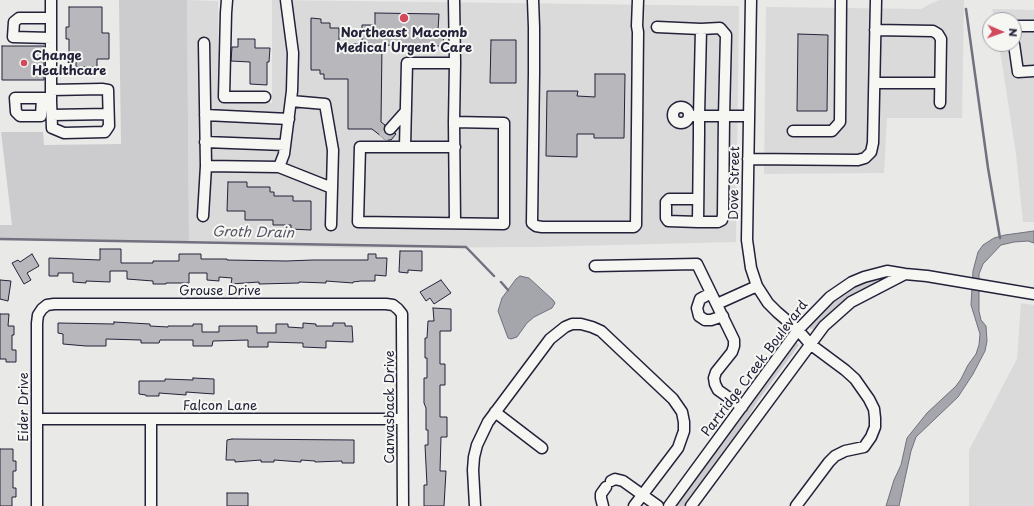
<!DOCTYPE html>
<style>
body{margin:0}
#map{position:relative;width:1034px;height:506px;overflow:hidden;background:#e9e9e7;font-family:"Playpen Sans",sans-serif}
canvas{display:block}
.north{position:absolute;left:982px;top:12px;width:40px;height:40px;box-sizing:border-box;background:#f6f6f2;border:1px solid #a1a1a9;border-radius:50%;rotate:92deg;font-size:11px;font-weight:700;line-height:16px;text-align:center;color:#22223b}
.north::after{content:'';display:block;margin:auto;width:14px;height:18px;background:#d1495b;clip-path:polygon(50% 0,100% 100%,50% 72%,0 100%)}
</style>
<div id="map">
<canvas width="1034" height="506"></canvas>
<div class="north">N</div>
</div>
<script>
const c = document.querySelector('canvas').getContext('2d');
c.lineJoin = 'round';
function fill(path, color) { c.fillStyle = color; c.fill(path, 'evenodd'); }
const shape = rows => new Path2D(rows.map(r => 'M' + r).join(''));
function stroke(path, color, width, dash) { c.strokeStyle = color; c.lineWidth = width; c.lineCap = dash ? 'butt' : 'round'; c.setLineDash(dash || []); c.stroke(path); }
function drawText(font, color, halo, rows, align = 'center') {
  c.font = font + ' "Playpen Sans",sans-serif'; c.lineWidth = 4; c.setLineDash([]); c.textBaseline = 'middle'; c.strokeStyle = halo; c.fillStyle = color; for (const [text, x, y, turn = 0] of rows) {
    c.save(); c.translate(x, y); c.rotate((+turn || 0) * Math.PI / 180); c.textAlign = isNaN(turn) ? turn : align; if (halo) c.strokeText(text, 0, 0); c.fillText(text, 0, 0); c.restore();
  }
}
fill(shape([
 [187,0,218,1,219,101,272,103,272,0,739,6,736,242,536,247,345,248,189,243],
 [940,0,964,0,962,118,887,118,884,173,764,174,766,7,921,9,932,3],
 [992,9,1034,10,1034,222,1023,222,1016,154,999,44,1014,44,1014,20,995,20],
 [1021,303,1034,305,1034,506,969,506,969,450,1017,359]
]), '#dadada');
fill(shape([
 [119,0,187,0,189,243,0,239,0,225,12,225,1,132,43,132,44,145,121,144],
 [888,276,888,279,869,287,845,302,830,314,814,330,810,328,810,323,827,307,843,293,869,280],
 [796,342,799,345,757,402,738,434,685,506,675,506]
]), '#ccccce');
const water = shape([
 [1034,231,1034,243,1028,241,1014,242,1001,245,983,264,979,274,979,311,981,320,986,326,987,341,985,351,973,374,958,397,916,437,911,451,899,506,886,506,894,480,901,465,907,438,927,413,956,386,961,379,968,365,976,354,979,345,980,334,971,305,973,271,978,252,983,245,994,238,1005,235,1034,231],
 [520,276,529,278,553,300,555,303,552,308,534,317,527,323,517,337,511,339,508,338,498,311,502,298,516,279,520,276]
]);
fill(water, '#a5a5ac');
stroke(water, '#71717f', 1);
stroke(shape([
 [966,9,988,168,1000,238],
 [0,239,466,247,494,276],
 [501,282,508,290]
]), '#71717f', 2.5);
const building = shape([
 [69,7,102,7,102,33,109,33,109,59,97,59,97,67,76,67,76,60,69,60,69,39,66,39,66,27,69,27,69,7],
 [375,13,439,14,438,30,444,30,443,46,382,45,381,122,385,125,384,131,386,134,389,135,395,133,396,134,391,140,386,140,372,129,348,129,348,79,324,79,324,74,320,74,320,70,311,70,311,18,321,19,321,23,330,23,330,28,339,28,339,44,362,44,362,25,375,25,375,13],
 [798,34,828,35,827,111,797,111,798,34],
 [238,39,255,39,255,48,270,48,269,62,267,62,267,85,250,84,250,62,231,61,232,47,238,47,238,39],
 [491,40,516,40,516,83,490,83,491,40],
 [2,46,44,46,44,80,2,80,2,46],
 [595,74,625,74,624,138,594,138,594,134,577,134,577,157,546,156,547,91,578,91,577,96,595,97,595,74],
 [228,182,247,182,247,187,270,187,270,192,274,192,274,196,293,196,293,201,311,201,311,230,291,229,291,225,273,225,273,220,245,220,245,211,227,211,228,182],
 [100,249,121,249,121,263,153,263,153,261,179,261,179,254,201,254,201,259,227,259,227,260,286,261,313,260,368,260,368,254,376,254,376,258,387,258,386,276,375,275,375,281,361,281,353,282,353,283,326,281,326,283,299,282,299,283,259,284,259,282,231,284,232,278,219,277,219,281,207,280,207,273,189,273,189,283,166,283,166,284,153,284,153,281,127,279,127,271,110,271,110,282,86,281,86,283,73,282,73,273,58,273,58,276,49,276,49,258,100,260,100,249],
 [400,251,422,251,422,271,408,270,408,273,399,272,400,251],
 [32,254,39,266,27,273,31,280,24,284,12,263,18,260,20,262,32,254],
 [0,280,11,281,8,301,0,299,0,280],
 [441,280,451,293,434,304,430,298,426,301,420,292,441,280],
 [433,308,451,309,451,331,440,331,440,364,445,364,445,385,440,385,440,417,447,417,447,437,441,437,440,471,446,471,444,506,424,506,424,485,427,485,425,445,428,445,428,430,426,430,426,408,424,403,424,378,427,378,427,358,425,358,425,338,427,338,428,321,434,321,433,308],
 [0,314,9,314,8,326,14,326,14,335,12,335,12,350,16,350,16,362,6,362,6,359,0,359,0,314],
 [114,322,150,324,150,326,168,327,168,326,193,326,193,324,202,324,202,332,219,332,219,326,257,326,257,333,276,333,276,324,288,324,288,327,303,328,303,323,316,324,316,326,333,326,333,323,345,323,345,326,352,326,353,342,326,341,326,348,303,347,303,343,268,342,268,347,248,347,248,340,213,341,212,346,193,346,193,340,160,340,159,343,141,343,141,340,106,339,106,346,86,346,63,344,63,334,58,333,58,323,114,324,114,322],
 [193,378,214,379,214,394,186,392,186,395,159,393,159,396,146,396,146,395,139,394,139,381,165,381,165,379,193,380,193,378],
 [232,439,354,440,354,463,342,463,342,461,315,462,315,461,301,460,301,462,274,460,274,462,261,462,261,460,235,462,235,460,226,460,227,440,232,439],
 [0,449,13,449,13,461,16,461,16,471,13,471,13,488,16,488,16,497,12,497,12,506,0,506,0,449],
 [227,493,248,493,248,506,227,506,227,493]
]);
fill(building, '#b8b8bc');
stroke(building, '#22223b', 1);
stroke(shape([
 [383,138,390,129]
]), '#c1c1c5', 10, [10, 5]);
const minor = shape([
 [51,0,51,101,52,128,64,133,105,132,109,126,108,90,102,89,51,90],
 [227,0,226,13,224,97,265,97],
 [454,0,455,63,454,122,504,123,504,224,358,222,360,147,405,147,407,63,455,63],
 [533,0,534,27,534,73,532,223,536,226,542,227,634,227,636,225,638,32,637,26,638,0],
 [751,0,747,240,751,268,757,286,768,303,777,312,798,330,810,344,845,370,855,379,869,399,874,409,875,418,875,427,871,437,864,447,845,451,835,456,829,462,796,506],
 [51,18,19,18,14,22,13,37,51,38],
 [1014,26,1034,26],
 [657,27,701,29],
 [875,30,933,31,938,34,941,39,940,103],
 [204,43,206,166,279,167,284,154,292,91,293,53,286,0],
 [1014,44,1018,72,1034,71],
 [875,83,940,83],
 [42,98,15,98,16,112,20,116,41,116,42,98,51,98],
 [291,101,325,104,333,150,331,225],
 '673 115a8 8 0 1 1 16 0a8 8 0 1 1-16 0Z',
 [52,115,108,114],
 [205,115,289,119],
 [690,116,699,116,701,29,720,28,726,35,724,116,723,215,722,220,718,222,698,222,699,134,699,116,749,116],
 [454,122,455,223],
 [390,129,406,111],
 [793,131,832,131,840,122,841,0],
 [205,142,285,145],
 [405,147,455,147],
 [748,159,858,160,865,158,871,152,873,143,876,0],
 [279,167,332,188],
 [203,216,206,166],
 [698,222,668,221,666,218,666,202,669,199,698,199],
 [595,266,697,264,734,340,734,346,732,352,716,372,714,378,715,384,718,390,742,407],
 [711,293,700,299,697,308,699,316,705,320,711,320,723,316],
 [717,304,757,286],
 [495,412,542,448],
 [37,419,402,419],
 [611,481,615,479,623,481,658,506],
 [37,506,37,323,38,315,42,309,47,305,54,304,386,304,393,305,398,309,402,314,402,322,403,506],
 [151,506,151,419],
 [475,506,473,470,474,457,477,445,488,422,550,339,565,327,572,324,581,324,592,327,601,331,673,399,682,412,684,422,684,431,678,448,634,506],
 [603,506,601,498,601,494,606,487],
 [669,506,798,330,830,297,852,282,864,277,887,271,905,274,927,276,1034,294],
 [691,506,824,326,851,302,905,274]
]);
stroke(minor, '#22223b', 13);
stroke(minor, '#f6f6f2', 10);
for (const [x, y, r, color] of [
 [404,18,5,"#d1495b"],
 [24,63,4,"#d1495b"]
]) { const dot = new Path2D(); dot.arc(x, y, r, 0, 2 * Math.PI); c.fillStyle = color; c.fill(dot); stroke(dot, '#f6f6f2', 1.5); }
drawText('bold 13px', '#22223b', '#f6f6f2', [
 ["Northeast Macomb",404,33],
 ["Medical Urgent Care",404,48],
 ["Change",32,56,"left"],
 ["Healthcare",32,71,"left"]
]);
drawText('13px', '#22223b', '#f6f6f2', [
 ["Dove Street",735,183,-89],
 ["Grouse Drive",220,291],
 ["Partridge Creek Boulevard",755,369,-53],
 ["Falcon Lane",220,406],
 ["Eider Drive",24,407,-90],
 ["Canvasback Drive",390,407,-90]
]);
drawText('italic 14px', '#565668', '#f6f6f2', [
 ["Groth Drain",253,233,1]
]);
</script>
